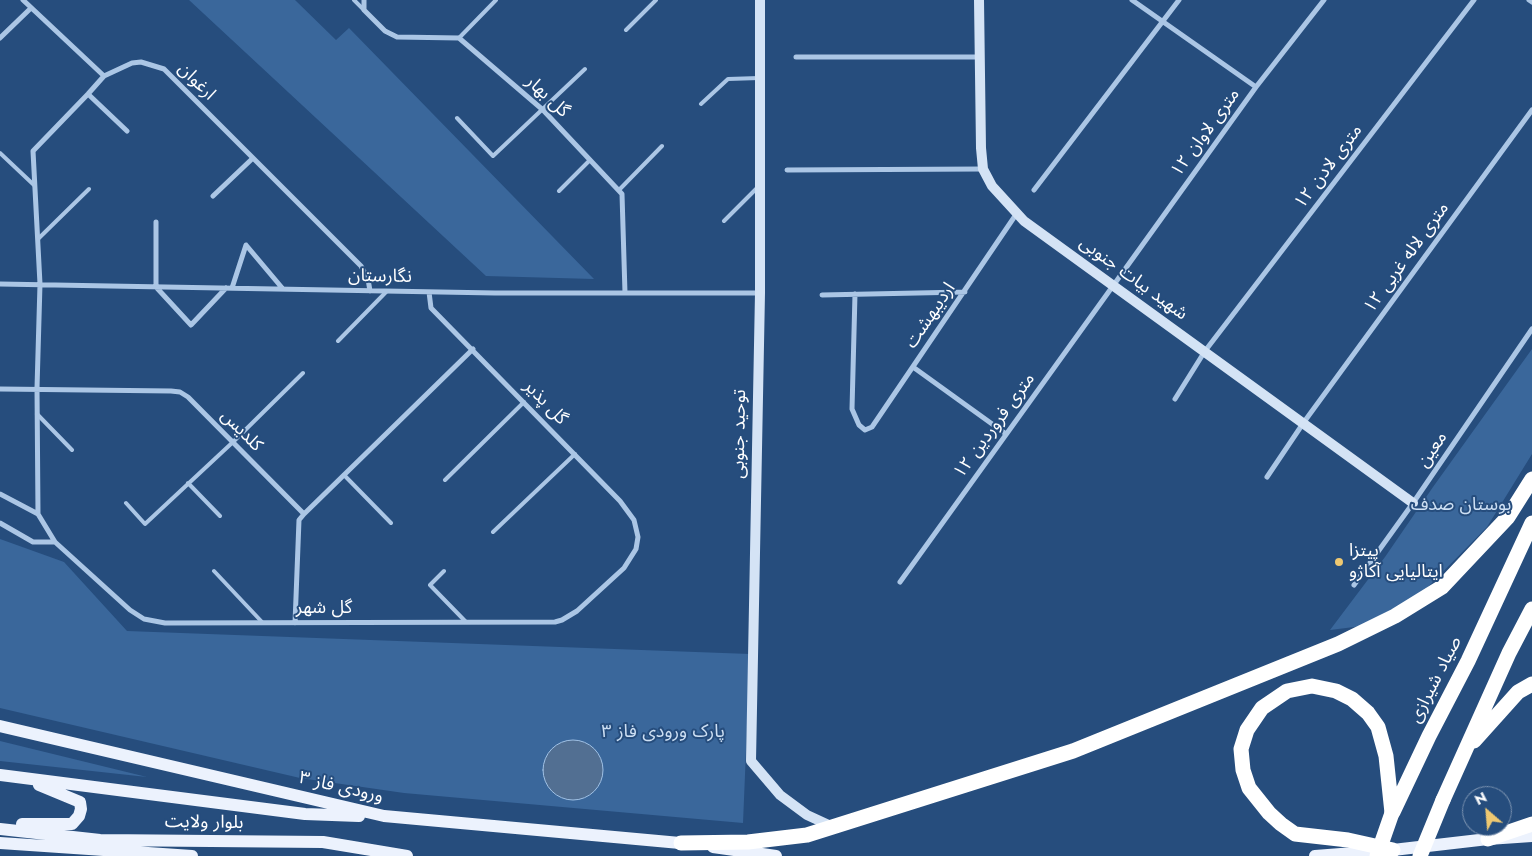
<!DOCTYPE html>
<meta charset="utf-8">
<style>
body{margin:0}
#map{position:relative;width:1532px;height:856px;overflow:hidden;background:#264d7d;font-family:Jost,sans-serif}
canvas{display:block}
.north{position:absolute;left:1462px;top:786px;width:50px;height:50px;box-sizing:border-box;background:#264d7d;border:1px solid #7d94b1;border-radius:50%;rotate:333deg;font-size:14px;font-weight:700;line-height:20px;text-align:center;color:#fff}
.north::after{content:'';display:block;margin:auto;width:18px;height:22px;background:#eec871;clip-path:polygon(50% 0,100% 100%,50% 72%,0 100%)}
</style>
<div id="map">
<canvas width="1532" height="856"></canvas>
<div class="north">N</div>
</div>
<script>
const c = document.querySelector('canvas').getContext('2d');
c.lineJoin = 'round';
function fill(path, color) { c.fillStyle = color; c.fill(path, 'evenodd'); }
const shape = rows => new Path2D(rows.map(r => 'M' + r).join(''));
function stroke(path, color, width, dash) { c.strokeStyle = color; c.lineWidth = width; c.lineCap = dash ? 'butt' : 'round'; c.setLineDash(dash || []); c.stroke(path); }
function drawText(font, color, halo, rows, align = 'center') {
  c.font = font + ' Jost,"Noto Sans Arabic",sans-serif'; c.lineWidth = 4; c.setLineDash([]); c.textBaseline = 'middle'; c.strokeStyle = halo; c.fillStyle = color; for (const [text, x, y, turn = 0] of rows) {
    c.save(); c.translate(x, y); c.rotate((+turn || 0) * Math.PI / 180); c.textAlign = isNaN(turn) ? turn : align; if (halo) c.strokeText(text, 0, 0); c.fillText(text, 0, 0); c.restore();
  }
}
fill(shape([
 [189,0,295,0,336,40,349,28,594,279,486,276],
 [1532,349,1532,454,1487,527,1423,592,1362,626,1330,630,1385,557,1433,487],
 [0,539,64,562,127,631,750,654,743,823,404,793,300,778,0,708],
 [0,741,147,777,0,761]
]), '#3a679b');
const water = shape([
 '543 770a30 30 0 1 1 60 0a30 30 0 1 1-60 0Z'
]);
fill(water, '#526f92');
stroke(water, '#a0c1e5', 1);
stroke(shape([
 [354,0,364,10],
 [626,30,656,0],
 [459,38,496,0],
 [701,104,728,79,759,78],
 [457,118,493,156,585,69],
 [0,153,35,186],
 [619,190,662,146],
 [559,191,590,160],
 [724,221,757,188],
 [38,239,89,189],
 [338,341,387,291],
 [37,414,72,450],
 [344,475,391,523],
 [445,480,524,402],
 [188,483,220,516],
 [126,503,145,524,233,442,303,373],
 [493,532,575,454],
 [214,571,262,622],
 [444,571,430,585,466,622]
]), '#abc6e5', 4);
stroke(shape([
 [23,0,104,76],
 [364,0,364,10,385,31,397,37,459,38,543,110,622,194,625,293],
 [1132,0,1256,87],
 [1529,0,1532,2],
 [0,38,31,8],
 [796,57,980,57],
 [88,94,127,131],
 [787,170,983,169],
 [1034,190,1179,0],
 [213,196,253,158],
 [156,222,156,287,191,325,226,288],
 [0,284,495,293,760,293],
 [232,288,246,245,283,289],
 [370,291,368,279,361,266,164,69,141,62,132,63,104,76,88,94,33,151,40,284,37,388,38,514,55,542,130,610,144,619,165,623,555,622,562,620,577,611,624,568,636,549,638,537,634,520,620,501,431,308,429,292],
 [855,294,852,409,859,425,865,430,872,427,1017,213],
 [822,295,965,292],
 [913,367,1006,434],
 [0,389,171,391,180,392,188,397,304,514,299,520,295,623],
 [1175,399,1205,351,1474,0],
 [1267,477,1304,422,1532,110],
 [0,494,38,514],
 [304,514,473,349],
 [0,523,33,542,55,542],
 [900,582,1256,87,1324,0],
 [1354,585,1413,503,1532,329]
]), '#abc6e5', 5);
stroke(shape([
 [760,0,760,293,751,761,780,795,807,815,833,827],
 [979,0,981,148,983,169,992,186,1024,221,1413,503]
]), '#d4e3f5', 10);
stroke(shape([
 [0,726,384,816,691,844],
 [0,775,305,814,359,816],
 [22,824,72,824,79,816,81,809,80,802,39,785],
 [0,829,100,840,323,842,407,856],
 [0,843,192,856],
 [713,847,776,856],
 [1315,856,1393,850,1488,839,1532,836]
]), '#ecf2fd', 12);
stroke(shape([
 [1474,741,1518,692,1532,684],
 [1443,800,1509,653,1532,609],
 [1393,812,1429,736,1468,661,1532,523],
 [1392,813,1386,756,1378,727,1368,713,1352,699,1336,691,1312,686,1287,691,1262,708,1247,730,1241,749,1243,770,1249,788,1269,813,1281,824,1295,834,1348,840,1393,850],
 [1488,839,1532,824],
 [681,843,748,842,807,835,1073,751,1338,644,1395,616,1442,587,1508,517,1532,479]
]), '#fff', 15);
stroke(shape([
 [1377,856,1392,813],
 [1420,856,1443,800]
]), '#fff', 15);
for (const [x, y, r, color] of [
 [1339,562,5,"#eec871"]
]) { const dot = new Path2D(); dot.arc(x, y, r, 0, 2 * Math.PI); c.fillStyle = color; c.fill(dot); stroke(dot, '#264d7d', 2); }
drawText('18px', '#fff', '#264d7d', [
 ["ارغوان",196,82,45],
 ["گل بهار",547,97,43],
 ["۱۲ متری لاوان",1206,133,-54],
 ["۱۲ متری لادن",1329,167,-53],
 ["۱۲ متری لاله غربی",1407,258,-54],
 ["نگارستان",380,277,1],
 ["شهید بیات جنوبی",1133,279,36],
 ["اردیبهشت",931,316,-56],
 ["گل پذیر",545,403,46],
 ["۱۲ متری فروردین",995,426,-54],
 ["کلدیس",241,431,45],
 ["توحید جنوبی",740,434,-89],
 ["معین",1433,450,-56],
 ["گل شهر",324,609],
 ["صیاد شیرازی",1436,680,-63],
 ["ورودی فاز ۳",341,788,13],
 ["بلوار ولایت",204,823,1]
]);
drawText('18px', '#cee0f4', '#264d7d', [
 ["بوستان صدف",1461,506],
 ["پارک ورودی فاز ۳",663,733]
]);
drawText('18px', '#fff', '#264d7d', [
 ["پیتزا",1349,552],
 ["ایتالیایی آکاژو",1349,573]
], 'left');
</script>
